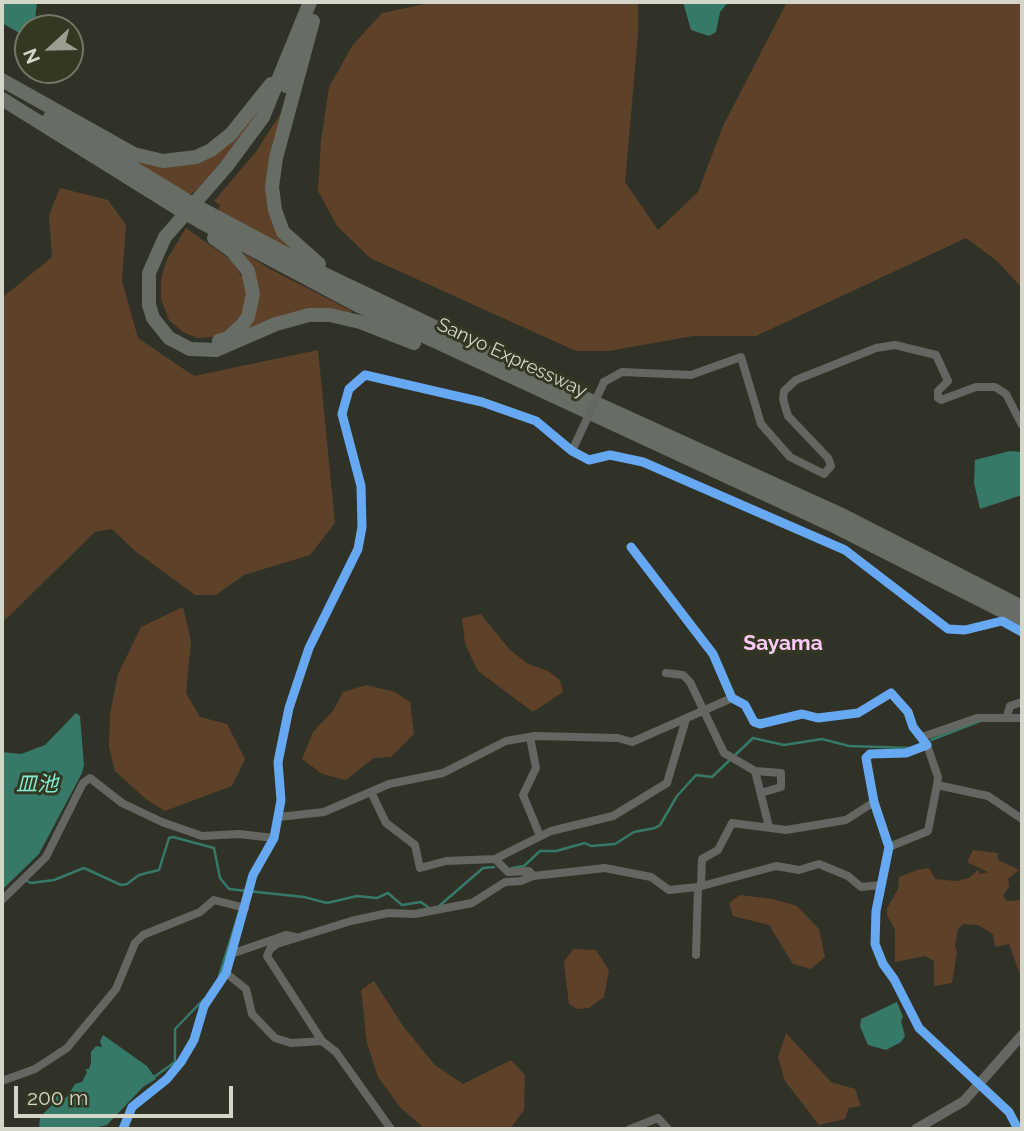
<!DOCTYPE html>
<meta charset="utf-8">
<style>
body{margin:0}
#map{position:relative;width:1024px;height:1131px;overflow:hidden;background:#303227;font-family:Raleway,sans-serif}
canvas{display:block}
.frame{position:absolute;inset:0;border:4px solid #d4d6ca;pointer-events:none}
.north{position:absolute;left:14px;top:14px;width:70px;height:70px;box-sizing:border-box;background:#343722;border:2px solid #747765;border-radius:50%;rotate:248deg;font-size:19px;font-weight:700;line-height:28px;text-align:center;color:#d4d6ca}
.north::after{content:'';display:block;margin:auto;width:24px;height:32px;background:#9b9d91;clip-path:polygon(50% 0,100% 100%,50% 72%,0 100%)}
.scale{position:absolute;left:14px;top:1086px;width:219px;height:32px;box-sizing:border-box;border:4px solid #d4d6ca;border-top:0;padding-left:9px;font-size:21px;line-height:24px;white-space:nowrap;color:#d4d6ca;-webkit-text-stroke:5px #343722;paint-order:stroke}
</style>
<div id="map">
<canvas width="1024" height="1131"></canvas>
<div class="frame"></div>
<div class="north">N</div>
<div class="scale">200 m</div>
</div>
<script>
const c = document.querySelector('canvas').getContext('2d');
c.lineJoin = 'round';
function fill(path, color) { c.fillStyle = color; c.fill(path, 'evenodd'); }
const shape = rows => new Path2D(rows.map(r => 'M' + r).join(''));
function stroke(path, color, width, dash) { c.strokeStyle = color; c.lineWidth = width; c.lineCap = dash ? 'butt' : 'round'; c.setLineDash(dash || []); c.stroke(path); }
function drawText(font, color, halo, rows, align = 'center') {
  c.font = font + ' Raleway,"Noto Sans JP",sans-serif'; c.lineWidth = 6; c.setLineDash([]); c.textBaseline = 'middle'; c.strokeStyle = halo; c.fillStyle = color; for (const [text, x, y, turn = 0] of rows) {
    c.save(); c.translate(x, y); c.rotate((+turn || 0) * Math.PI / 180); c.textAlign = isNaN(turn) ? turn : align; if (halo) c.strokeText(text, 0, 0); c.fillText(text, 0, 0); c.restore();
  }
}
fill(shape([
 [434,2,638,2,638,35,625,182,658,230,698,192,723,126,787,2,1022,2,1022,288,997,261,966,238,756,336,693,336,609,351,576,351,370,258,337,226,318,191,321,141,329,87,352,46,382,13],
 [264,103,242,138,196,191,190,194,136,164,139,158,181,164],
 [281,113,269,169,294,251,218,212,220,205,214,201,255,153],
 [60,188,108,200,126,225,122,281,138,338,194,376,318,350,335,523,310,555,244,575,216,595,195,595,135,551,112,529,95,532,2,623,2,298,52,257,49,215],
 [186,228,231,260,244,280,247,301,242,319,228,332,213,337,197,338,183,332,169,320,161,299,161,280,166,261],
 [244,253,270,269,352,311,350,315,332,311,243,337,250,322],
 [183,607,191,641,186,693,200,717,227,724,245,759,232,786,165,811,147,800,115,771,109,747,110,714,118,674,141,627],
 [481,614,509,649,528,664,548,671,560,680,563,692,533,712,478,671,465,644,462,618],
 [366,685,395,692,410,702,414,734,391,757,374,758,346,780,322,774,302,759,313,732,333,711,343,692],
 [973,850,998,853,998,860,1019,870,1008,879,1009,887,1003,896,1007,901,1022,900,1022,980,1009,944,995,947,993,934,978,925,963,924,958,929,955,946,957,952,952,983,934,986,934,961,925,956,895,962,895,930,887,915,887,908,898,889,899,877,917,870,929,868,935,879,956,881,969,878,978,870,980,874,988,872,967,862],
 [740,895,773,899,797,906,819,929,825,957,811,969,793,964,769,925,733,916,729,903],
 [573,949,596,950,609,970,604,997,589,1008,577,1009,569,1004,564,962],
 [374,981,403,1026,435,1065,463,1084,511,1060,525,1075,524,1110,510,1129,425,1129,400,1107,378,1077,367,1043,361,990],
 [786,1033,831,1082,855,1089,861,1106,849,1108,845,1119,819,1125,785,1081,778,1057]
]), '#5e4129');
fill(shape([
 [2,2,37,2,34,28,28,28,28,38,2,23],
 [683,2,728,2,720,12,716,32,709,36,691,30],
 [1010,451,1022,452,1022,495,980,509,974,483,975,460],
 [76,713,80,716,84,765,82,773,39,854,2,890,2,752,21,754,45,745],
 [897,1002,903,1017,901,1021,905,1036,901,1042,886,1050,868,1045,860,1026,861,1019],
 [103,1035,147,1066,156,1079,143,1087,107,1125,90,1129,39,1129,40,1117,52,1105,52,1099,60,1094,62,1099,67,1097,75,1084,82,1082,87,1072,85,1069,89,1069,91,1063,91,1052,96,1046,102,1047,100,1041]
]), '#367968');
stroke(shape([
 [931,740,980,721],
 [512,868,524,866,540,851,556,851,585,843,591,846,615,844,634,832,655,828,660,825,677,796,696,775,712,777,753,738,784,745,822,739,849,746,909,748],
 [25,880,31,883,54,880,84,868,121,885,127,884,139,875,159,870,169,838,173,837,214,848,220,878,229,889,304,897,327,903,357,896,377,898,388,893,402,905,421,902,429,908],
 [438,907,483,868,494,867],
 [219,976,239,912],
 [154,1077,175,1062,175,1029,204,999]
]), '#367968', 2.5);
stroke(shape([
 [604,382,622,372,691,375,741,357,761,424,790,457,824,474,831,466,828,458,788,416,783,399,784,391,796,380,876,348,895,345,936,355,948,381,938,391,938,398,941,400,976,387,995,387,1006,394,1022,425],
 [631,547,713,654,732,698,745,705,754,722,760,724,802,714,818,718,858,713,891,693,908,712,913,727,927,745,906,753,870,754,866,758,874,802,889,847,876,911,875,944,883,964,894,979,919,1028,1009,1112,1018,1129],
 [666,673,683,675,690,682,724,753,755,771,769,827],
 [1007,716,1010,706,1022,702],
 [530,737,536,768,523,795,540,836],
 [922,737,977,718,1022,718],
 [927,745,938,777,937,785,988,796,1022,819],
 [755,771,781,773,781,787,761,793],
 [372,794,386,823,415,845,420,868,446,861,495,859],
 [279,817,324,812,389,784,443,773,506,741,535,736,618,738,632,742,732,698],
 [889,847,928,831,937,785],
 [533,876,529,871,508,872,495,859,551,831,613,816,667,783,686,719],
 [701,884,702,859,718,850,732,823,786,830,846,820,874,802],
 [2,900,46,857,83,783,90,778,122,803,162,822,202,836,239,834,274,838],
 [231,954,286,935,295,937],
 [696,955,698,887],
 [226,973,246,989,252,1014,275,1038,291,1043,322,1041,336,1052,391,1129],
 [322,1041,267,956,270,949,277,944,351,921,388,913,415,914,472,903,505,882,521,881,533,876,605,868,651,877,669,890,698,887,776,866,799,870,819,864,848,876,861,887,881,885],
 [2,1081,35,1069,67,1048,116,989,135,943,143,935,200,912,214,900,245,908],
 [123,1129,132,1107,167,1079,181,1062,194,1040,204,1006,226,973,253,875,274,838,281,800,278,762,289,708,309,648,358,549,362,527,361,486,342,414,349,389,365,375,482,402,536,421,572,451,589,460,610,455,643,462,845,550,948,629,965,630,1002,621,1022,632],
 [630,1129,658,1118,668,1129]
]), '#646662', 8);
stroke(shape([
 [916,1129,964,1101,1022,1035]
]), '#656862', 10);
stroke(shape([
 [310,2,263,117,226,167,165,237,149,273,149,305,153,318,169,338,190,349,216,350,276,324,309,315,330,315,360,322,414,343],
 [313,21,276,158,272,187,275,210,283,232,319,264],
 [2,80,134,154,163,161,196,157,211,150,231,134,271,84],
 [286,86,302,56],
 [2,99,177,208],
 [50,117,186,200],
 [209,213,318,271,565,389,840,514,1022,607],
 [201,222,361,307,836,527,1022,621],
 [214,238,232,251,248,271,253,294,248,317,243,324,228,338,219,341]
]), '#676c64', 14);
stroke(shape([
 [572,451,604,382]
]), '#646662', 8);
stroke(shape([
 [186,200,209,213],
 [177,208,201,222]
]), '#676c64', 14);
stroke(shape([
 [631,547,713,654,732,698,745,705,754,722,760,724,802,714,818,718,858,713,891,693,908,712,913,727,927,745,906,753,870,754,866,758,874,802,889,847,876,911,875,944,883,964,894,979,919,1028,1009,1112,1018,1129],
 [123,1129,132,1107,167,1079,181,1062,194,1040,204,1006,226,973,253,875,274,838,281,800,278,762,289,708,309,648,358,549,362,527,361,486,342,414,349,389,365,375,482,402,536,421,572,451,589,460,610,455,643,462,845,550,948,629,965,630,1002,621,1022,632]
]), '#66a8f1', 9);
drawText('19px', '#d4d6ca', '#343722', [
 ["Sanyo Expressway",512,358,25]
]);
drawText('bold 21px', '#fbcaf7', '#343722', [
 ["Sayama",783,644]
]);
drawText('italic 21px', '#80ebcf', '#343722', [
 ["皿池",37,785]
]);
</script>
